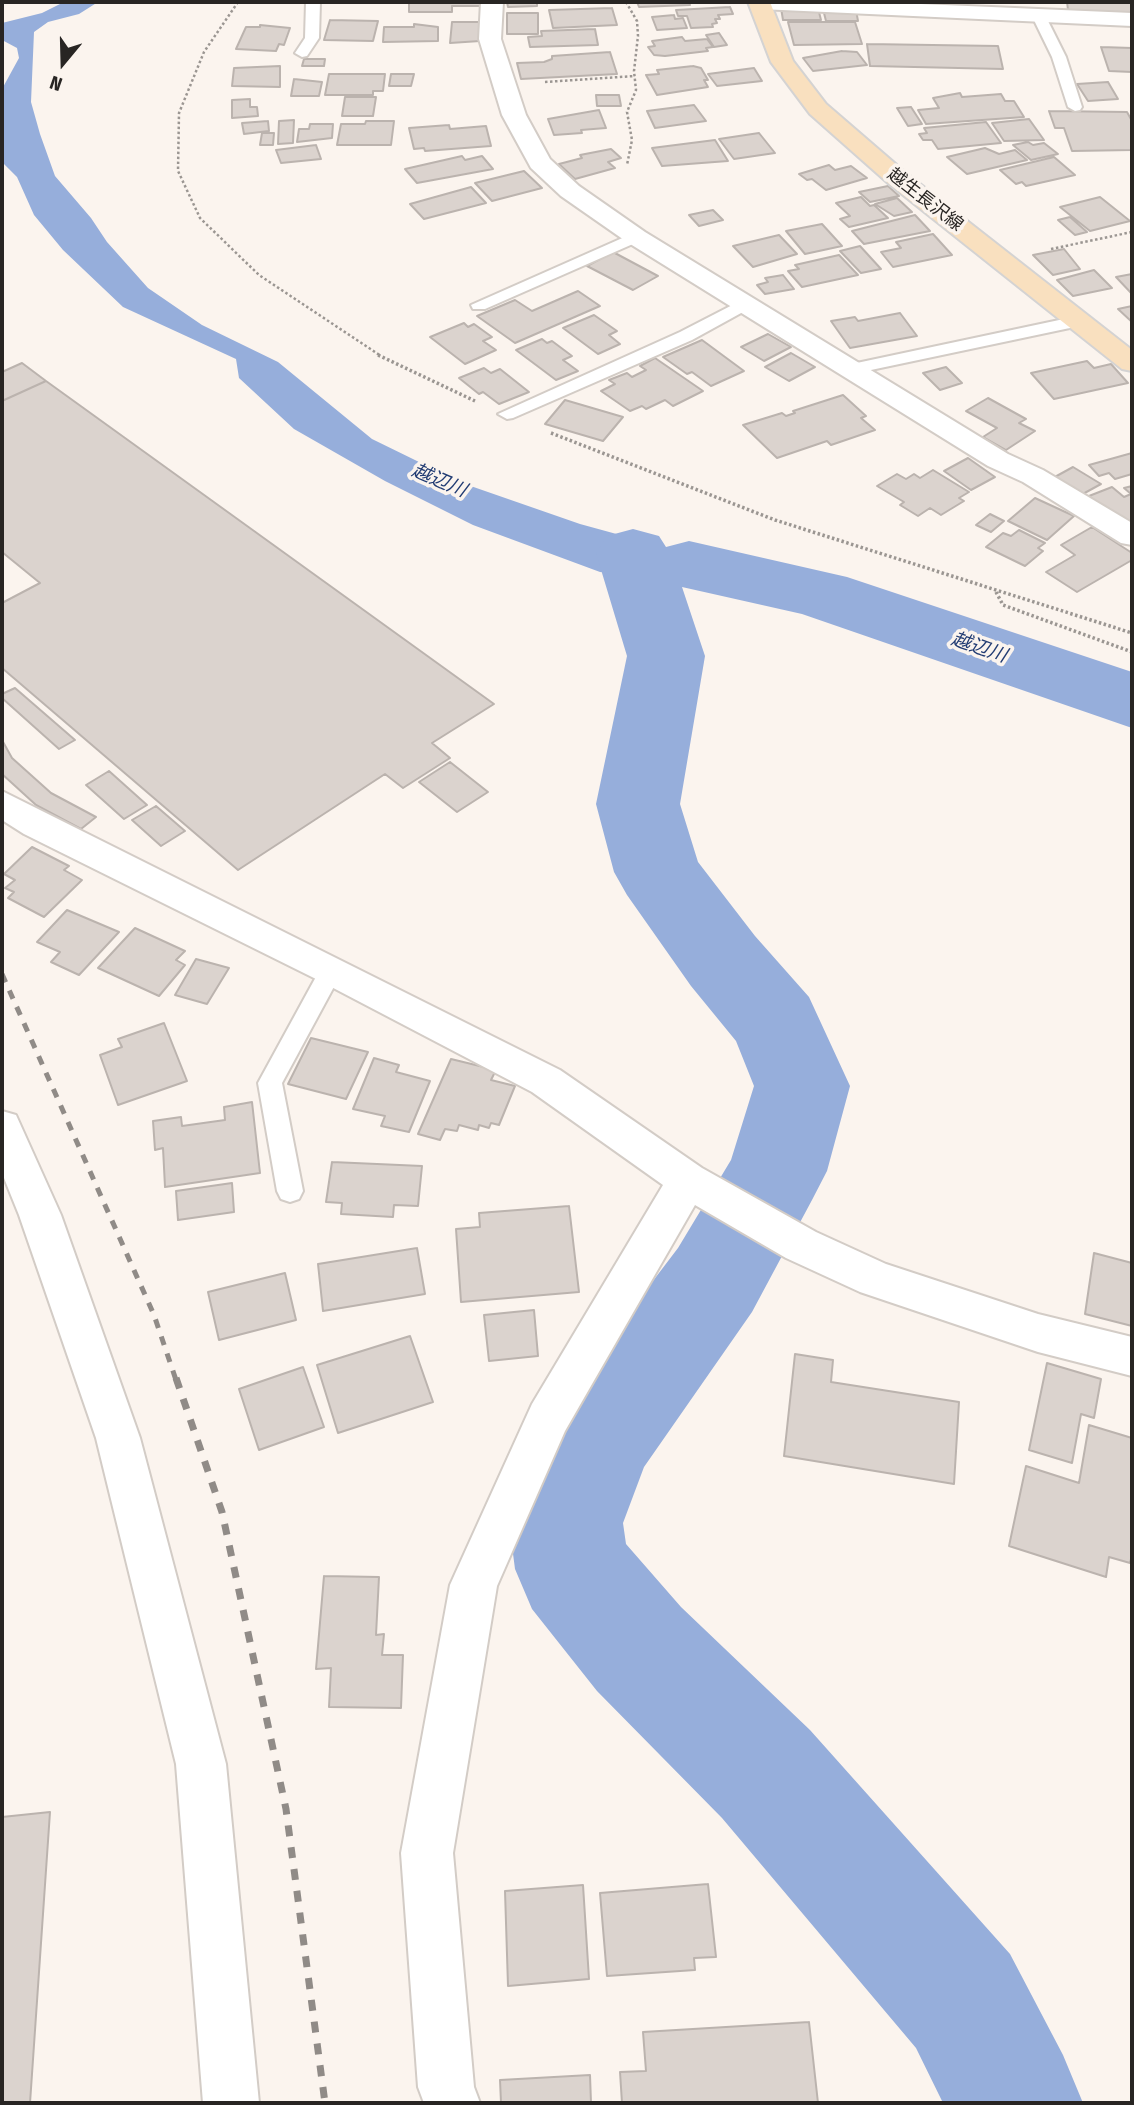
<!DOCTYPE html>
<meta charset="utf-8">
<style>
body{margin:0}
#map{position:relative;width:1134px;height:2105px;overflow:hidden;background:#fbf4ee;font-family:"Fira Sans Condensed",sans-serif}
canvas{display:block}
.frame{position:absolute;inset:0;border:4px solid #282523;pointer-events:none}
.north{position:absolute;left:28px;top:28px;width:70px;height:70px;-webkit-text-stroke:5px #fbf4ee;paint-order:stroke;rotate:199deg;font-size:19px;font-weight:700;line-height:28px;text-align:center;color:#282523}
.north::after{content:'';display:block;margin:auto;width:24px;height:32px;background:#282523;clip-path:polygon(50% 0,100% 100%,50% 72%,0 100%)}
</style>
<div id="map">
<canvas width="1134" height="2105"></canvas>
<div class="frame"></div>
<div class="north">N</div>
</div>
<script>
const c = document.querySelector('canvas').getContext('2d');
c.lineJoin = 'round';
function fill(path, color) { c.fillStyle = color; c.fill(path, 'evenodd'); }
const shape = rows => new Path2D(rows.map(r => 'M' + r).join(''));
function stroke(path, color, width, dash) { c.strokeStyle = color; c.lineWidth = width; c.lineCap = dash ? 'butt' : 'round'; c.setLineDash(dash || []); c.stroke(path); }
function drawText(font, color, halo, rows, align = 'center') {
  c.font = font + ' "Fira Sans Condensed","Noto Sans JP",sans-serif'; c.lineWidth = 7; c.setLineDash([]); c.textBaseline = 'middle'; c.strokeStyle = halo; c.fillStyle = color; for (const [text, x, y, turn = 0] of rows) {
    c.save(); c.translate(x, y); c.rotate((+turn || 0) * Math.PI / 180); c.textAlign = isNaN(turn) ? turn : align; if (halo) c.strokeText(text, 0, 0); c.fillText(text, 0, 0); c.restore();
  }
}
fill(shape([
 [64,2,98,2,79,14,48,22,34,32,31,102,40,134,55,176,91,218,107,242,148,288,202,325,278,362,372,439,462,483,580,524,839,595,600,572,473,525,385,481,294,429,239,378,236,359,123,307,63,250,34,215,17,177,2,162,2,89,19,58,17,48,2,40,2,23,42,13]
]), '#96aedb');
fill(shape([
 [633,529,659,536,666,547,689,541,847,577,1132,672,1132,728,802,614,682,587,705,656,680,804,698,862,755,936,809,997,850,1086,827,1171,812,1200,752,1312,644,1467,623,1523,626,1544,681,1607,810,1730,1010,1954,1063,2055,1083,2103,943,2103,916,2048,722,1818,597,1691,532,1609,515,1569,509,1523,560,1403,678,1248,731,1160,754,1086,736,1041,691,986,627,895,614,872,596,804,627,656,596,553,607,536,633,529]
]), '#96aedb');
const building = shape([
 [409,2,483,2,483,6,452,6,452,12,409,12,409,2],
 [507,2,537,2,537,6,508,7,507,2],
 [637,2,689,2,690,5,639,7,637,2],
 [1067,2,1132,2,1132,14,1068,10,1067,2],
 [730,7,733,14,718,15,720,19,715,19,717,23,712,24,713,27,691,28,687,16,678,16,676,10,730,7],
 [612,8,617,25,553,28,549,10,612,8],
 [781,8,818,8,821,20,783,20,781,8],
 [823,9,856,10,858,21,826,21,823,9],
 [507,13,538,13,538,34,507,34,507,13],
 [674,15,675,19,683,18,687,28,657,30,652,17,674,15],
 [330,20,378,21,373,41,324,40,330,20],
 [452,22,481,22,480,41,450,43,452,22],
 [788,22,855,22,862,44,794,45,788,22],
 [414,24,438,27,438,41,383,42,384,27,414,27,414,24],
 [260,25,290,28,284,45,279,44,276,51,236,49,246,27,260,27,260,25],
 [595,29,598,45,530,47,528,37,542,36,541,31,595,29],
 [719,33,727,45,714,47,706,35,719,33],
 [682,37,685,41,707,39,713,47,706,48,708,51,665,56,654,55,648,47,655,46,652,41,682,37],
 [867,44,998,46,1003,69,870,66,867,44],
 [1101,47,1132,48,1132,72,1109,71,1101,47],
 [842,51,857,52,867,65,813,71,803,58,842,51],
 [610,52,617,74,521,79,517,63,544,62,552,59,552,56,610,52],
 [304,59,325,59,324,66,302,66,304,59],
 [280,66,280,87,232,86,234,68,280,66],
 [693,66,701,68,708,80,704,80,708,87,657,95,646,75,659,74,657,70,693,66],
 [754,68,762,81,717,86,708,74,754,68],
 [329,74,385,74,383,91,373,91,373,95,325,95,329,74],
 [391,74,414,74,411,86,389,86,391,74],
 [294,79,322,82,319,96,291,96,294,79],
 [1108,82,1118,99,1088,101,1077,84,1108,82],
 [960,93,962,97,1001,94,1005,101,1014,101,1024,117,926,124,918,110,939,108,933,98,960,93],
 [596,95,619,95,621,106,597,106,596,95],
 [345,97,376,97,373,116,342,116,345,97],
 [250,99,250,107,257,107,258,116,232,118,232,100,250,99],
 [694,105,706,121,655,128,647,111,694,105],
 [911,107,922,124,908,126,897,108,911,107],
 [599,110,606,128,581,130,582,133,554,135,548,119,599,110],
 [1049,111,1127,112,1132,121,1132,150,1072,151,1064,128,1055,128,1049,111],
 [1029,119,1044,140,1004,141,992,123,1029,119],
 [294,120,293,143,278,144,279,121,294,120],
 [268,121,269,131,244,134,242,123,268,121],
 [366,121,394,121,391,145,337,145,341,124,365,124,366,121],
 [986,122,1001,143,938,149,932,140,923,140,919,134,927,133,924,128,986,122],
 [310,124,333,124,332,138,297,142,299,129,309,129,310,124],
 [449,125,450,129,486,126,491,146,425,151,424,148,414,149,409,128,449,125],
 [262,133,274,133,273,145,260,145,262,133],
 [759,133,775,153,734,159,719,139,759,133],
 [715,140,728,161,662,166,652,148,715,140],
 [1028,142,1033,145,1044,143,1058,154,1031,160,1013,145,1028,142],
 [316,145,321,159,281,163,276,150,316,145],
 [985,148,999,154,1015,150,1027,160,967,174,947,157,985,148],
 [611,149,621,158,608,162,615,168,575,179,559,164,582,158,580,155,611,149],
 [462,156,465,160,482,156,493,169,417,183,405,169,462,156],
 [1054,157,1075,175,1026,186,1022,182,1016,184,1000,170,1054,157],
 [829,165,835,170,851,166,867,178,826,190,812,179,807,180,799,174,829,165],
 [524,171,542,188,492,201,475,183,524,171],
 [888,186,899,196,870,202,859,192,888,186],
 [471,187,486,203,424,219,410,204,471,187],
 [861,197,870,206,874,205,888,218,849,227,840,219,850,216,836,203,861,197],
 [1100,197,1130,221,1090,231,1060,207,1100,197],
 [897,198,912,212,894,216,875,204,897,198],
 [713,210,723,220,699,226,689,215,713,210],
 [915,215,930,231,864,244,852,231,915,215],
 [1070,217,1087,232,1075,235,1058,220,1070,217],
 [822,224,842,246,805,254,786,231,822,224],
 [933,234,952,255,893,267,881,252,901,248,896,242,933,234],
 [779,235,797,254,753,267,733,246,779,235],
 [860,246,881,269,861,273,840,251,860,246],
 [1064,249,1080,269,1053,275,1033,255,1064,249],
 [613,252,658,276,633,290,587,266,613,252],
 [839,255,858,275,802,287,788,271,799,269,795,265,839,255],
 [1094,270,1112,288,1073,296,1057,280,1094,270],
 [1132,274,1132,294,1116,277,1132,274],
 [783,275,794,289,765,294,757,285,768,282,765,278,783,275],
 [578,291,600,306,515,343,477,316,515,300,532,311,578,291],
 [1132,306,1132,322,1118,309,1132,306],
 [900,313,917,336,850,348,831,321,855,317,858,321,900,313],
 [594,315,617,331,609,335,620,344,598,354,563,328,594,315],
 [464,323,468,327,474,324,492,337,483,341,496,350,465,364,430,337,464,323],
 [768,334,791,347,764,361,741,347,768,334],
 [542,339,547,343,552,341,572,356,563,360,578,371,556,380,516,350,542,339],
 [702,340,744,371,711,386,692,372,687,374,663,357,702,340],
 [791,353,815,367,789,381,765,367,791,353],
 [655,358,703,391,673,406,665,400,646,409,642,406,630,411,601,391,615,384,609,380,627,373,632,377,646,370,640,366,655,358],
 [1087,361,1094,368,1111,364,1128,383,1054,399,1031,373,1087,361],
 [22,363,46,381,2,401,2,372,22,363],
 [946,367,962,383,940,390,923,373,946,367],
 [484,368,491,373,500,369,529,392,499,404,483,392,479,394,459,378,484,368],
 [46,381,494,704,432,743,450,758,403,788,385,774,238,870,2,668,2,603,40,583,2,552,2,401,46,381],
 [843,395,866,416,861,418,875,430,831,445,827,441,777,458,743,425,782,413,786,416,795,413,793,411,843,395],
 [988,398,1026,419,1019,423,1035,431,1006,450,983,437,997,428,966,411,988,398],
 [565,400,623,417,603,441,545,424,565,400],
 [1132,453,1132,474,1115,479,1109,473,1099,476,1089,465,1132,453],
 [968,458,995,477,971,490,944,471,968,458],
 [1073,467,1101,484,1081,495,1053,478,1073,467],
 [933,470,969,492,959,498,964,501,941,515,930,508,918,516,900,505,904,502,877,486,897,474,906,479,914,474,920,478,933,470],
 [1132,486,1132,521,1122,525,1089,496,1112,487,1124,497,1131,494,1124,488,1132,486],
 [1035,498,1074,516,1047,540,1008,521,1035,498],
 [990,514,1004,521,991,532,976,525,990,514],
 [1092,527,1132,553,1132,560,1077,592,1046,572,1075,555,1061,545,1092,527],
 [1019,530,1045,543,1038,548,1043,551,1025,566,986,547,1003,533,1011,536,1019,530],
 [15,688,75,740,59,749,2,698,2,694,15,688],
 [2,740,12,758,51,793,96,817,81,829,36,805,2,774,2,740],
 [450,762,488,792,457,812,419,782,450,762],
 [109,771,147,805,124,819,86,785,109,771],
 [156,806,185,831,161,846,132,820,156,806],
 [32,847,69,866,64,870,82,880,44,917,8,898,14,892,5,888,15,880,4,874,32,847],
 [67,910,119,932,79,975,51,962,60,952,37,942,67,910],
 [135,928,185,951,176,960,185,965,159,996,98,968,135,928],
 [196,959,229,968,207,1004,175,995,196,959],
 [164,1023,187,1081,118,1105,100,1055,122,1047,118,1039,164,1023],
 [311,1038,368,1052,346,1099,288,1084,311,1038],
 [374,1058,399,1065,396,1072,430,1081,409,1132,381,1126,385,1116,353,1109,374,1058],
 [451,1059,496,1070,491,1080,515,1086,499,1125,491,1123,489,1128,479,1125,478,1130,459,1125,457,1131,445,1129,440,1140,418,1134,451,1059],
 [252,1102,260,1173,165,1187,163,1148,155,1150,153,1121,181,1117,182,1126,225,1120,224,1107,252,1102],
 [332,1162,422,1166,418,1206,394,1205,393,1217,341,1214,342,1203,326,1202,332,1162],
 [232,1183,234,1212,178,1220,176,1191,232,1183],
 [569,1206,579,1292,461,1302,456,1229,480,1227,479,1213,569,1206],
 [417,1248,425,1294,323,1311,318,1264,417,1248],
 [1094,1253,1132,1263,1132,1326,1085,1314,1094,1253],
 [285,1273,296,1320,219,1340,208,1292,285,1273],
 [534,1310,538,1356,489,1361,484,1315,534,1310],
 [410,1336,433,1402,338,1433,317,1365,410,1336],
 [795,1354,833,1360,831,1382,959,1402,954,1484,784,1456,795,1354],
 [1047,1363,1101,1379,1094,1418,1081,1414,1072,1463,1029,1450,1047,1363],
 [303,1367,324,1427,259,1450,239,1389,303,1367],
 [1089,1425,1132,1438,1132,1555,1130,1563,1109,1557,1106,1577,1009,1546,1026,1466,1079,1483,1089,1425],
 [324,1576,379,1577,376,1635,384,1634,382,1655,403,1655,401,1708,329,1707,331,1668,316,1669,324,1576],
 [50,1812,30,2103,2,2103,2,1817,50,1812],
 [708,1884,716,1957,694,1958,695,1970,607,1976,600,1893,708,1884],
 [583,1885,589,1979,508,1986,505,1891,583,1885],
 [809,2022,818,2103,622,2103,620,2072,646,2071,643,2032,809,2022],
 [590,2075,591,2103,501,2103,500,2080,590,2075]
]);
fill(building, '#dbd3ce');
stroke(building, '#bbb3ae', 2);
const lane = shape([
 [306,2,320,2,319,38,307,56,302,57,295,53,305,38,306,2],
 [1034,13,1044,13,1066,57,1082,107,1080,110,1075,111,1068,107,1052,57,1032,16,1034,13],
 [636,232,644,237,642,240,485,309,473,309,471,305,636,232],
 [746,298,754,303,752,307,692,340,513,418,507,419,498,414,680,332,746,298],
 [1078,316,1086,321,1084,325,852,374,843,369,852,364,1078,316],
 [331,961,339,964,343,970,282,1083,303,1191,299,1199,290,1202,281,1199,277,1191,258,1083,323,964,331,961]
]);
const street = shape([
 [481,2,503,2,501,39,526,115,550,159,579,186,645,232,1008,454,1043,470,1132,523,1132,545,1121,543,1023,482,988,466,627,242,561,196,531,168,502,115,479,39,481,2],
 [750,2,874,2,1132,13,1132,26,760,9,752,8,750,2],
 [2,791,560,1070,702,1168,816,1232,886,1264,1038,1314,1132,1337,1132,1376,1038,1352,860,1292,786,1258,695,1205,565,1431,497,1586,453,1853,474,2087,480,2103,424,2103,418,2087,401,1853,450,1585,532,1404,663,1185,532,1092,318,980,24,834,2,820,2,791],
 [2,1111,16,1115,61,1215,140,1438,226,1764,259,2103,203,2103,176,1764,96,1438,19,1215,2,1173,2,1111]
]);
const primary = shape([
 [748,2,770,2,793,61,826,104,906,173,1132,350,1132,371,1122,369,888,183,810,114,771,62,748,2]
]);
stroke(lane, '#d3ccc6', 4);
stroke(street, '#d3ccc6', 4);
stroke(primary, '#d4d3d3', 4);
stroke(shape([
 [238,2,204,52,179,113,178,171,200,218,259,275,381,356],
 [626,2,637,21,638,36,634,71,636,90,627,112,632,140,627,165],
 [545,82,635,76],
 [1051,249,1132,232]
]), '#9b9692', 2.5, [2.5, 2.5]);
stroke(shape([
 [378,355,475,401],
 [551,433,775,520,1132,633],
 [996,592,1003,605,1132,652]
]), '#9b9692', 3.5, [2.5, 2.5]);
fill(lane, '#fff');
fill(street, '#fff');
fill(primary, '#f9e0bf');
stroke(shape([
 [2,974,154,1315,176,1380]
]), '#908b87', 5, [9, 9]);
stroke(shape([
 [176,1378,222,1512,286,1809,325,2103]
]), '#908b87', 7, [11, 11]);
drawText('18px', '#282523', '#fbf4ee', [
 ["越生長沢線",925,200,38]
]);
drawText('italic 19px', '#223c73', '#fbf4ee', [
 ["越辺川",439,481,23],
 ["越辺川",979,648,19]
]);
</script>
